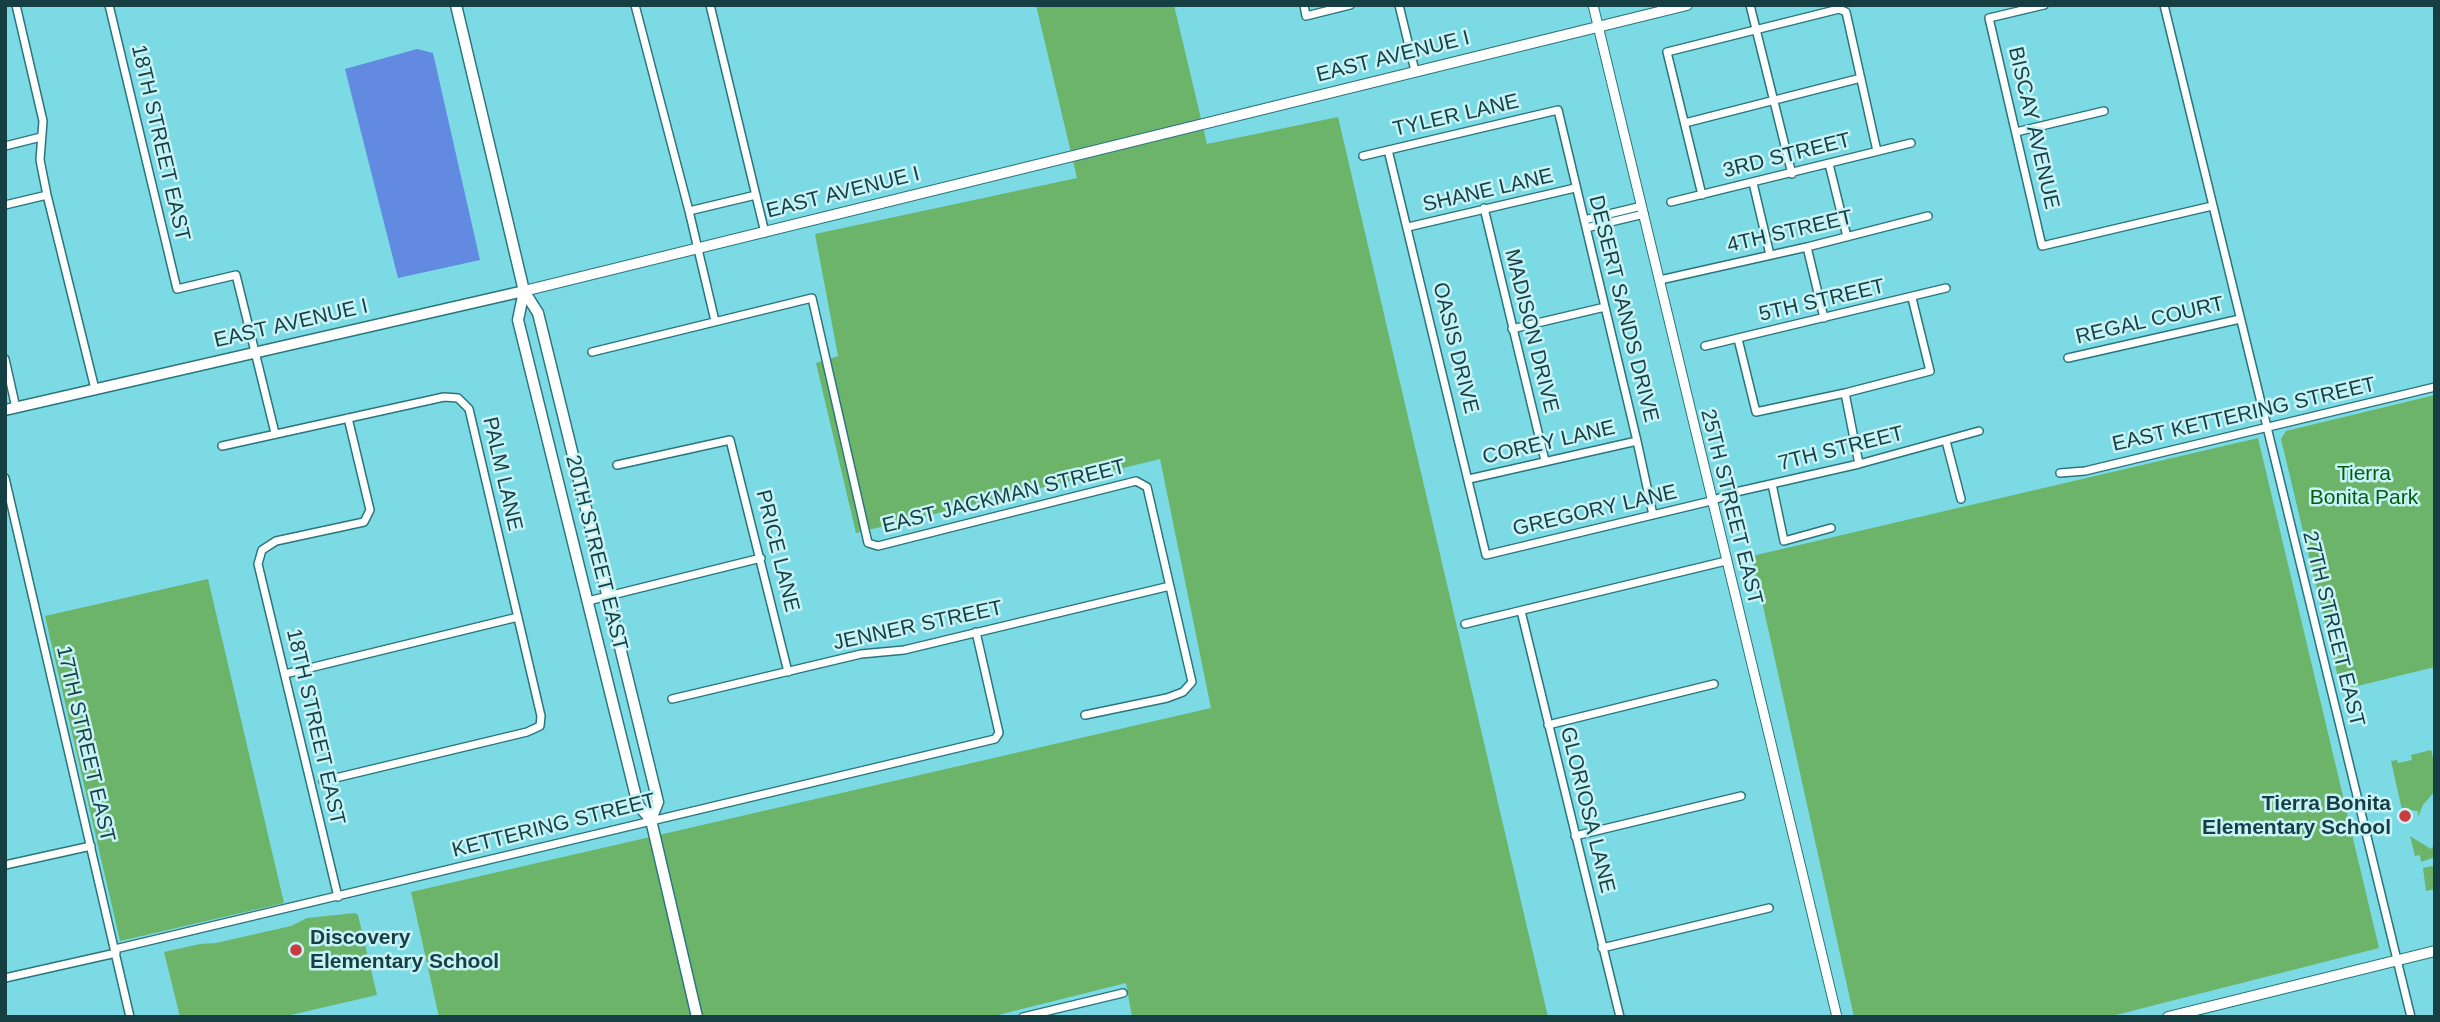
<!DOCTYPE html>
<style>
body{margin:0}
#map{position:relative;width:2440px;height:1022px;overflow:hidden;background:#7bdae4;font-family:Helvetica,sans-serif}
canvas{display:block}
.frame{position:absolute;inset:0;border:7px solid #163f43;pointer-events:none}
</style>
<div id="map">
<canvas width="2440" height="1022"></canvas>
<div class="frame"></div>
</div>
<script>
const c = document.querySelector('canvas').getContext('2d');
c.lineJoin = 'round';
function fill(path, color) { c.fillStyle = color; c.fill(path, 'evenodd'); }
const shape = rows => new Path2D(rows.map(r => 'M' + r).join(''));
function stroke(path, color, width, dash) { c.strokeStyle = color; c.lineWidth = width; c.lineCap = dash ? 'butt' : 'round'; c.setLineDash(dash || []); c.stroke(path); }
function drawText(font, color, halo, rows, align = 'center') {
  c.font = font + ' Helvetica,sans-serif'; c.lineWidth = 5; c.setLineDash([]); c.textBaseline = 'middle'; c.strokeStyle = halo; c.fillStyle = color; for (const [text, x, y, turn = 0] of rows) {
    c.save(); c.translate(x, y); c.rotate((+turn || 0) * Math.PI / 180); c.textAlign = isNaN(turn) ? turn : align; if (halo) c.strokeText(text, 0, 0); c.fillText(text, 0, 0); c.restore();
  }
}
fill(shape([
 [1036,5,1174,5,1207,144,1338,117,1548,1017,1132,1017,1126,983,990,1017,439,1017,411,892,1211,708,1160,459,856,533,816,363,838,356,815,234,1077,178],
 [2435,395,2435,667,2341,690,2281,439,2286,431],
 [2258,438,2379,948,2108,1017,1854,1017,1752,556],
 [208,579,284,903,120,941,45,616],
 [2431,750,2435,765,2435,791,2423,805,2418,817,2418,811,2409,810,2410,816,2403,814,2391,761,2397,760,2398,763,2412,760,2411,755],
 [2410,836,2431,849,2435,844,2435,857,2421,862,2420,855,2415,856],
 [2432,866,2435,867,2435,889,2426,891,2423,868],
 [355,913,358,915,377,995,282,1017,180,1017,164,952,200,944,216,943,291,926,307,918]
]), '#6db46b');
fill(shape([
 [417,49,433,53,480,260,398,278,345,69]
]), '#618ae0');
const minor = shape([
 [16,5,43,121,40,160,47,195,95,389],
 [109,5,177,289,236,275,275,433],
 [635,5,689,211,715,321],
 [710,5,765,233],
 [1304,5,1306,16,1350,5],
 [1399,5,1415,71],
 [1750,5,1792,174],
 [2044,5,1989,18,2042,246,2212,206],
 [2164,5,2411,1017],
 [1685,123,1861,78],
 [2016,132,2104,111],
 [5,146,41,137],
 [1388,150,1486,555,1711,501,1736,492,1859,464,1979,431],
 [1363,156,1558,110,1637,441,1653,515],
 [1829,164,1847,237],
 [1753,183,1770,255],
 [1702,195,1667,52,1839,9,1846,12,1877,151],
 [1671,202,1911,143],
 [5,205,47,195],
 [1484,208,1545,461],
 [689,211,756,195],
 [1584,220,1642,206],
 [1408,227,1575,188],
 [1586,228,1644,214],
 [1807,247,1824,318],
 [1660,280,1807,247,1928,216],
 [1512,329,1605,307],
 [1738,339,1756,412,1845,393,1930,371,1912,298],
 [1705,346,1946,288],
 [592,352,812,298,868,543,878,546,1136,481,1147,487,1192,682,1183,692,1167,698,1085,715],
 [2068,358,2240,319],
 [5,359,16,408],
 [1845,393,1859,464],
 [1946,441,1961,499],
 [222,446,444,397,458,398,469,409,541,716,540,726,527,732,323,781],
 [617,465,730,440,788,672],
 [2060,473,2085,471,2435,387],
 [5,478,130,1017],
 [1469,479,1637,441],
 [1772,484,1784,541,1831,528],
 [588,601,761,558],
 [1521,611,1620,1017],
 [1465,624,1726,561],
 [285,674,518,617],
 [672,699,861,654,904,650,1170,586],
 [1548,725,1714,684],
 [1575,836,1741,796],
 [5,865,91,846],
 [338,897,258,564,262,550,276,541,364,522,370,510,348,418],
 [1602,948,1769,908],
 [115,949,995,739,999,733,976,632],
 [5,978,116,953],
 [1023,1017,1123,993]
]);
const tertiary = shape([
 [1593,5,1837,1017]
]);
const secondary = shape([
 [524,291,1687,5],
 [2168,1017,2435,951]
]);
const primary = shape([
 [456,5,524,291,538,313,658,802,651,820],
 [524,291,518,320,638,805,651,820,697,1017],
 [5,410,524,291]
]);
stroke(minor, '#2b767d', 10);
stroke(tertiary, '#2b767d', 11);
stroke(secondary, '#2b767d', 12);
stroke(primary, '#2b767d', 13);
stroke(minor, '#fff', 7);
stroke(tertiary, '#fff', 9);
stroke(secondary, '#fff', 10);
stroke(primary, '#fff', 10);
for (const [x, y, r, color] of [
 [2405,816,7,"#ca3b3f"],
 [296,950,7,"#ca3b3f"]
]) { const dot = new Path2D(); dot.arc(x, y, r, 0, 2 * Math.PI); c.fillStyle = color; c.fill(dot); stroke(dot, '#c7f3f7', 2.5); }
drawText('21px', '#163f43', '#c7f3f7', [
 ["EAST AVENUE I",1393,57,-14],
 ["TYLER LANE",1456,116,-13],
 ["BISCAY AVENUE",2033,128,77],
 ["18TH STREET EAST",160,143,77],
 ["3RD STREET",1787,156,-14],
 ["SHANE LANE",1488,191,-13],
 ["EAST AVENUE I",843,193,-14],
 ["4TH STREET",1790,232,-13],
 ["5TH STREET",1822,301,-13],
 ["DESERT SANDS DRIVE",1623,309,76],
 ["REGAL COURT",2150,321,-13],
 ["EAST AVENUE I",291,324,-13],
 ["MADISON DRIVE",1531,331,76],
 ["OASIS DRIVE",1455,348,76],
 ["EAST KETTERING STREET",2244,415,-13],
 ["COREY LANE",1549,443,-13],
 ["7TH STREET",1841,449,-14],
 ["PALM LANE",502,474,77],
 ["EAST JACKMAN STREET",1004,497,-14],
 ["25TH STREET EAST",1731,507,76],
 ["GREGORY LANE",1595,511,-13],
 ["PRICE LANE",777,551,76],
 ["20TH STREET EAST",596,553,76],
 ["JENNER STREET",918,626,-12],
 ["27TH STREET EAST",2333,629,76],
 ["18TH STREET EAST",315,727,77],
 ["17TH STREET EAST",85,744,77],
 ["GLORIOSA LANE",1587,810,76],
 ["KETTERING STREET",554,826,-14]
]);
drawText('21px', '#025c0d', '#c7f3f7', [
 ["Tierra",2364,474],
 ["Bonita Park",2364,498]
]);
drawText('bold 21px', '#163f43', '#c7f3f7', [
 ["Tierra Bonita",2391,804],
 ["Elementary School",2391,828],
 ["Discovery",310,938,"left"],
 ["Elementary School",310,962,"left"]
], 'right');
</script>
